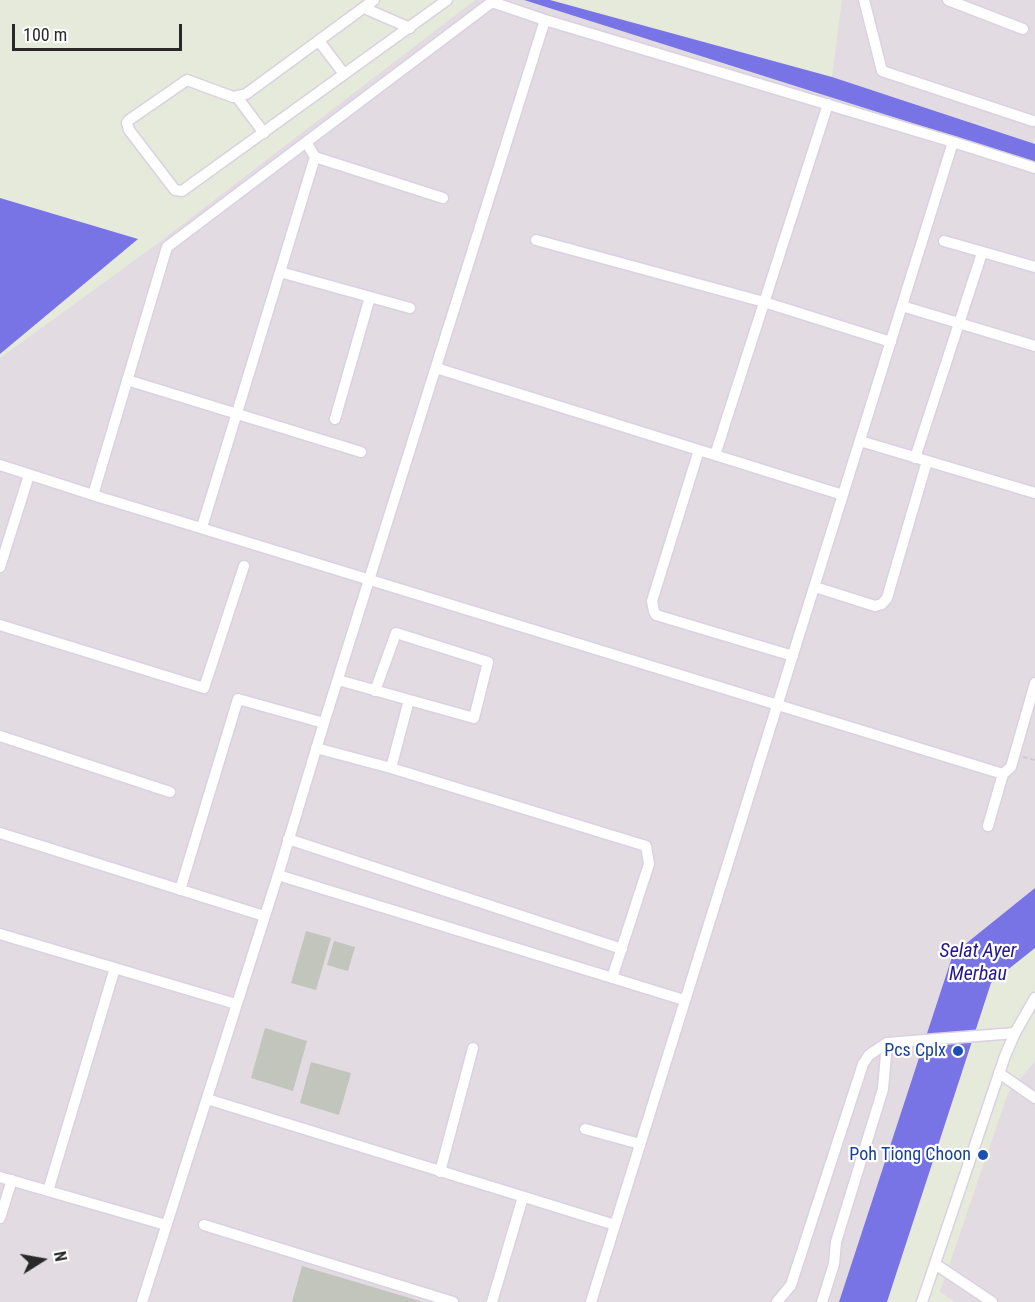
<!DOCTYPE html>
<style>
body{margin:0}
#map{position:relative;width:1035px;height:1302px;overflow:hidden;background:#e5eadb;font-family:"Roboto Condensed",sans-serif}
canvas{display:block}
.north{position:absolute;left:12px;top:1230px;width:60px;height:60px;-webkit-text-stroke:4px #fff;paint-order:stroke;rotate:79deg;font-size:16px;font-weight:700;line-height:24px;text-align:center;color:#292929}
.north::after{content:'';display:block;margin:auto;width:21px;height:27px;background:#292929;clip-path:polygon(50% 0,100% 100%,50% 72%,0 100%)}
.scale{position:absolute;left:12px;top:24px;width:170px;height:27px;box-sizing:border-box;border:3px solid #292929;border-top:0;padding-left:8px;font-size:18px;line-height:21px;white-space:nowrap;color:#292929;-webkit-text-stroke:4px #fff;paint-order:stroke}
</style>
<div id="map">
<canvas width="1035" height="1302"></canvas>
<div class="north">N</div>
<div class="scale">100 m</div>
</div>
<script>
const c = document.querySelector('canvas').getContext('2d');
c.lineJoin = 'round';
function fill(path, color) { c.fillStyle = color; c.fill(path, 'evenodd'); }
const shape = rows => new Path2D(rows.map(r => 'M' + r).join(''));
function stroke(path, color, width, dash) { c.strokeStyle = color; c.lineWidth = width; c.lineCap = dash ? 'butt' : 'round'; c.setLineDash(dash || []); c.stroke(path); }
function drawText(font, color, halo, rows, align = 'center') {
  c.font = font + ' "Roboto Condensed",sans-serif'; c.lineWidth = 4.5; c.setLineDash([]); c.textBaseline = 'middle'; c.strokeStyle = halo; c.fillStyle = color; for (const [text, x, y, turn = 0] of rows) {
    c.save(); c.translate(x, y); c.rotate((+turn || 0) * Math.PI / 180); c.textAlign = isNaN(turn) ? turn : align; if (halo) c.strokeText(text, 0, 0); c.fillText(text, 0, 0); c.restore();
  }
}
fill(shape([
 [475,0,524,0,1035,162,1035,888,953,954,839,1302,0,1302,0,358,157,244],
 [842,0,1035,0,1035,144,832,77],
 [1035,1061,1035,1302,955,1302,940,1292,1008,1093]
]), '#e3dbe2');
fill(shape([
 [524,0,550,0,832,77,1035,144,1035,162],
 [0,198,138,239,0,354],
 [1035,888,1035,948,991,983,887,1302,839,1302,953,954]
]), '#7874e6');
fill(shape([
 [306,931,331,938,316,990,291,983],
 [334,941,355,947,348,971,327,965],
 [265,1028,307,1041,293,1091,251,1078],
 [311,1062,351,1073,339,1115,300,1103],
 [302,1266,420,1301,420,1302,292,1302]
]), '#c1c5bb');
const minor = shape([
 [374,0,246,94,233,97,187,80,129,120,127,123,129,130,175,190,182,191,447,0],
 [864,0,882,71,1033,121],
 [948,0,1023,29],
 [364,8,410,28],
 [319,41,344,74],
 [237,97,264,133],
 [306,142,315,157,443,198],
 [315,157,280,272,410,308],
 [536,240,764,302,891,342],
 [944,241,1035,267],
 [902,306,1035,346],
 [436,368,843,495],
 [127,380,361,452],
 [335,419,370,297],
 [860,441,1035,493],
 [699,450,652,601,654,611,656,615,793,656],
 [715,455,828,104],
 [915,458,982,253],
 [0,465,93,495,1003,774],
 [93,495,167,247,492,2,545,20,953,142,1035,168],
 [202,527,280,272],
 [0,567,29,475],
 [815,587,875,606,882,604,887,598,927,461],
 [0,625,204,688,244,566],
 [338,680,474,718,488,662,396,633,375,691],
 [0,736,170,792],
 [316,748,391,768,646,846,649,864,612,978],
 [391,768,409,700],
 [988,826,1003,774,1011,767,1035,683],
 [0,833,264,916],
 [288,839,622,949],
 [278,875,684,1000],
 [180,890,238,699,324,723],
 [0,934,236,1004],
 [999,1073,1035,1098],
 [207,1099,615,1225],
 [585,1129,640,1144],
 [440,1172,473,1048],
 [0,1177,166,1225],
 [48,1191,115,968],
 [0,1218,12,1180],
 [204,1225,453,1302],
 [935,1264,992,1302],
 [142,1302,278,875,324,723,545,20],
 [492,1302,523,1197],
 [591,1302,953,142],
 [777,1302,791,1285,863,1064,869,1055,887,1043,1015,1033],
 [822,1302,834,1264,836,1242,883,1089,887,1043],
 [922,1302,1005,1056,1015,1033,1035,998]
]);
stroke(minor, '#dad1e1', 13);
stroke(shape([
 [1023,757,1035,760]
]), '#ccc', 2, [4.5, 3]);
stroke(minor, '#fff', 10);
for (const [x, y, r, color] of [
 [958,1051,6,"#1a4fb4"],
 [983,1155,6,"#1a4fb4"]
]) { const dot = new Path2D(); dot.arc(x, y, r, 0, 2 * Math.PI); c.fillStyle = color; c.fill(dot); stroke(dot, '#fff', 2); }
drawText('18px', '#164399', '#fff', [
 ["Pcs Cplx",946,1051],
 ["Poh Tiong Choon",971,1155]
], 'right');
drawText('italic 20px', '#23168f', '#fff', [
 ["Selat Ayer",978,952],
 ["Merbau",978,975]
]);
</script>
